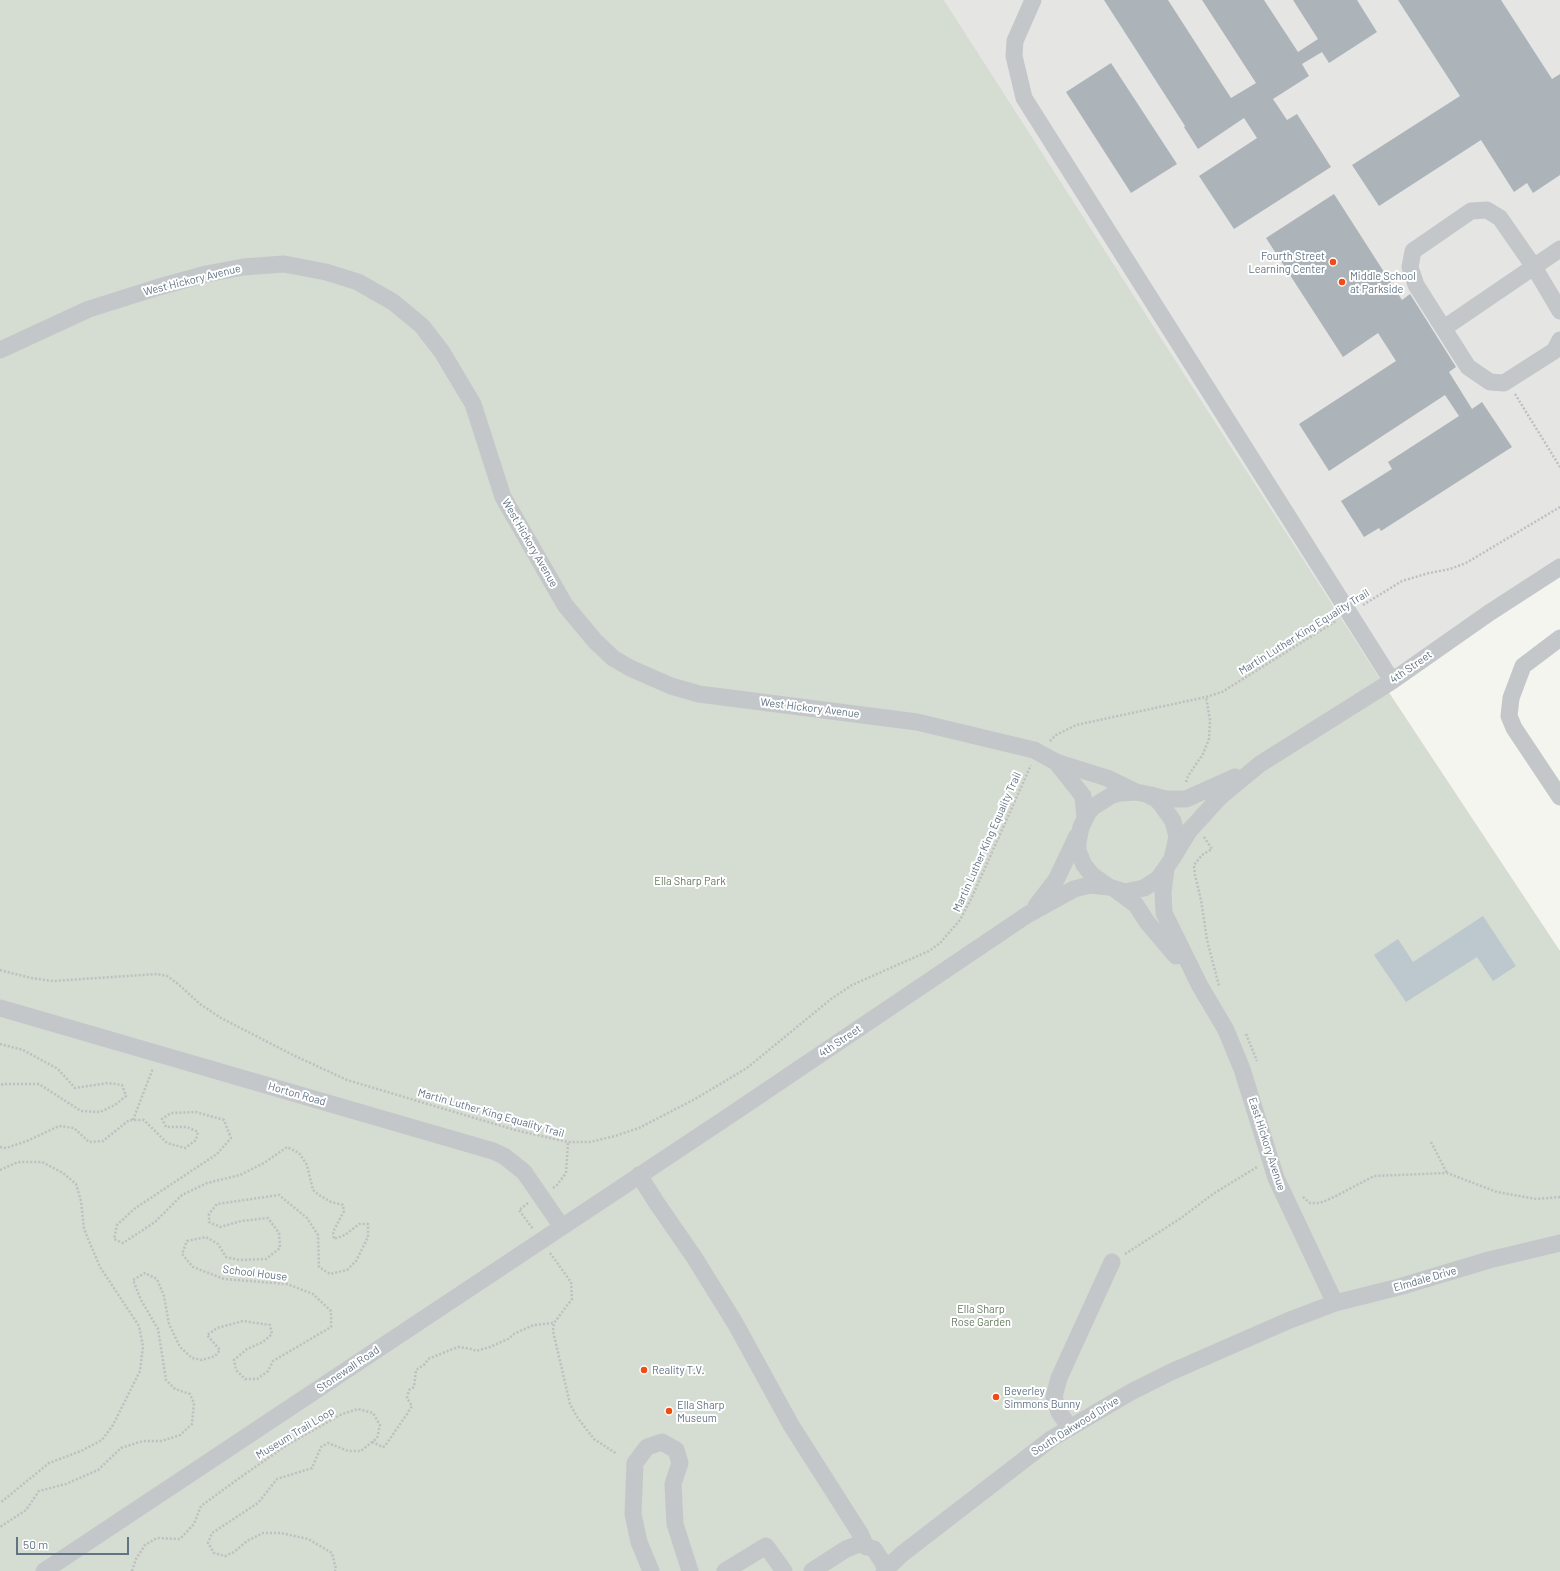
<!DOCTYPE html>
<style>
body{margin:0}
#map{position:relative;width:1560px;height:1571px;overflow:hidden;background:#f5f5f0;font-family:Barlow,sans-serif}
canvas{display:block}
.scale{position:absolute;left:16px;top:1537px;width:113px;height:18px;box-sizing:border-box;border:2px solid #617484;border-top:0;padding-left:5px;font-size:12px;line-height:14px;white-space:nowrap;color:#617484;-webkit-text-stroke:3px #fff;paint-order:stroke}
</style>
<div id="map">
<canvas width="1560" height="1571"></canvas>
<div class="scale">50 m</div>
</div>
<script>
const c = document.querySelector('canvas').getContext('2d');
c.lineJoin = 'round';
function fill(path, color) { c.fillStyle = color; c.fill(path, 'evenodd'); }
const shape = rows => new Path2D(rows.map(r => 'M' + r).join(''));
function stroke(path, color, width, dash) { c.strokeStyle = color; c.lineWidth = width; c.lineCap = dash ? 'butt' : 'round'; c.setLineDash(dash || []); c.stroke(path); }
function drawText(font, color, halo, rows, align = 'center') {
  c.font = font + ' Barlow,sans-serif'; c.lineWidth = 4; c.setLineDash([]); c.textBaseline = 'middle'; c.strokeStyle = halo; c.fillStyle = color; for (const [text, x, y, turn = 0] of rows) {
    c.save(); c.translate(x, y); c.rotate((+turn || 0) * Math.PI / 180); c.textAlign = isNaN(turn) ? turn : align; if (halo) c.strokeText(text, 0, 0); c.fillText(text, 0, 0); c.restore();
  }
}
fill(shape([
 [944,0,1560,0,1560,565,1384,685]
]), '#e5e6e4');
fill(shape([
 [0,0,944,0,1384,685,1560,951,1560,1571,0,1571]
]), '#d5dcd1');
fill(shape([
 [1483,916,1516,966,1493,981,1477,957,1406,1002,1374,955,1398,939,1413,962]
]), '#bcc8cd');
fill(shape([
 [1104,0,1168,0,1231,98,1256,83,1202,0,1264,0,1298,52,1318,39,1293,0,1357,0,1377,32,1329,63,1322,52,1302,64,1309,76,1273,99,1287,120,1297,114,1331,167,1234,229,1199,176,1257,138,1244,118,1198,149,1184,127,1185,126],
 [1398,0,1501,0,1552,79,1560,74,1560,175,1533,193,1527,183,1514,192,1481,140,1379,206,1352,165,1460,96],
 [1111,63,1177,164,1131,193,1066,92],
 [1334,194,1402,300,1410,294,1456,367,1449,372,1472,409,1482,402,1512,447,1381,531,1379,528,1364,537,1341,501,1392,469,1388,462,1459,416,1445,395,1329,471,1299,424,1396,361,1378,333,1343,357,1266,238]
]), '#acb4b9');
stroke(shape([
 [1515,394,1560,467],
 [1363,605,1402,581,1429,573,1450,569,1466,563,1560,507],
 [1050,741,1056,735,1076,725,1206,697,1222,692,1336,621],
 [1186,782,1188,776,1203,754,1209,739,1210,720,1206,697],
 [1204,837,1212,849,1202,855,1194,865,1195,875,1201,900,1207,940,1219,986],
 [0,970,31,978,53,981,157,974,167,976,177,983,200,1004,221,1018,293,1055,347,1080,515,1130,568,1142,590,1142,615,1136,639,1128,695,1099,747,1068,831,999,852,985,929,951,940,943,960,920,972,897,1031,765],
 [1246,1034,1257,1061],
 [0,1044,23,1050,58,1069,75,1088,108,1083,122,1085,126,1096,115,1105,100,1112,81,1111,39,1084,3,1084,0,1086],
 [133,1120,153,1068],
 [1431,1142,1447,1173],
 [0,1147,6,1148,27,1141,59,1126,74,1128,89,1142,103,1141,129,1120,144,1120,167,1143,185,1148,196,1140,198,1132,187,1127,166,1127,162,1119,171,1113,196,1112,224,1120,231,1138,217,1154,134,1209,117,1225,114,1239,123,1243,155,1222,182,1195,207,1183,240,1175,264,1163,287,1147,299,1153,307,1165,313,1190,319,1195,331,1202,343,1205,344,1211,333,1232,334,1239,345,1235,359,1224,368,1224,368,1237,356,1261,347,1270,330,1274,319,1267,318,1235,307,1218,279,1195,217,1204,209,1214,209,1222,220,1227,241,1221,268,1218,279,1233,280,1248,266,1259,239,1260,226,1257,218,1244,206,1237,187,1241,182,1254,193,1267,224,1279,287,1284,313,1294,331,1311,331,1327,273,1361,268,1371,257,1379,245,1379,236,1370,234,1360,247,1349,263,1342,272,1334,270,1325,243,1321,217,1328,207,1335,220,1350,215,1356,202,1360,192,1358,180,1347,169,1324,164,1296,157,1279,145,1273,133,1280,141,1300,158,1329,166,1380,175,1389,190,1394,194,1403,192,1424,180,1435,162,1441,143,1441,121,1448,98,1470,66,1484,39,1491,26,1510,0,1527],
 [0,1170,18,1162,42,1162,63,1173,76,1184,81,1201,84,1229,100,1267,139,1326,143,1346,140,1371,113,1425,102,1440,81,1451,49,1463,0,1503],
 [553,1188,557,1185,566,1173,568,1142],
 [1303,1197,1310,1203,1320,1203,1334,1197,1374,1176,1447,1173,1497,1192,1536,1199,1560,1197],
 [528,1203,519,1210,533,1229],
 [550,1253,571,1282,572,1299,554,1323,553,1331,570,1404,577,1417,594,1439,617,1454],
 [1125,1254,1181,1218,1213,1194,1257,1167],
 [372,1442,383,1447,385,1446,407,1414,412,1406,407,1398,409,1390,414,1387,416,1370,425,1364,428,1359,458,1347,472,1349,476,1351,490,1347,510,1338,512,1335,522,1330,534,1325,554,1323],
 [132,1571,136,1559,145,1545,157,1538,180,1539,194,1524,201,1506,238,1479,287,1445,342,1414,358,1409,373,1413,380,1425,377,1438,361,1451,348,1451,328,1443,321,1447,312,1468,277,1479,258,1503,212,1533,208,1543,214,1553,225,1556,234,1552,247,1541,263,1533,281,1533,308,1539,332,1553,336,1569,335,1571]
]), '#bdbfc1', 2.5, [2, 2]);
stroke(shape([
 [1033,0,1015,41,1014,56,1024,98,1392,681],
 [1560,311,1534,267,1500,218,1487,210,1471,211,1413,251,1410,267,1416,285,1468,367,1490,382,1504,383,1507,381,1554,351,1560,340],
 [1444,328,1560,249],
 [0,350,89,309,159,287,206,274,243,267,284,264,326,272,358,282,393,302,422,326,442,352,473,404,503,497,565,605,595,641,613,658,630,668,671,686,699,694,917,722,1034,750,1056,762,1107,778,1136,792],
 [1560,638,1523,666,1511,698,1509,716,1514,728,1560,797],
 [1056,762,1083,796,1085,819],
 [1136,792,1146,794,1156,799,1161,804,1173,821,1177,837,1172,859,1158,879,1144,888,1125,892,1109,887,1092,875,1084,865,1078,851,1078,842,1081,827,1088,813,1093,807,1112,795,1120,793,1136,792],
 [1151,795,1165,799,1186,799,1235,777],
 [1172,859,1189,831,1220,797,1260,764,1392,681,1489,613,1560,567],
 [1166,869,1163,892,1164,913,1200,986,1226,1030,1242,1069,1276,1178,1335,1303],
 [1116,890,1136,905,1147,922,1176,956],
 [1036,906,1056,880,1077,836],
 [0,1008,493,1151,504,1156,524,1172,562,1227],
 [639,1175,656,1202,694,1257,735,1323,791,1425,861,1535,866,1547],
 [1070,1428,1059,1412,1054,1397,1059,1378,1112,1262],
 [44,1571,726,1118,1027,915,1074,889,1090,885,1109,887],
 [651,1571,639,1542,633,1514,635,1463,647,1447,662,1442,676,1450,680,1463,673,1484,675,1524,690,1571],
 [725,1571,766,1546,784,1571],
 [812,1571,846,1549,859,1544,874,1549,887,1569],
 [884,1571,902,1554,1051,1439,1131,1392,1171,1372,1290,1320,1335,1303,1399,1287,1489,1260,1560,1243]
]), '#c3c7ca', 17);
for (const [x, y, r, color] of [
 [1333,262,4,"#f04c14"],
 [1342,282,4,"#f04c14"],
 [644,1370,4,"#f04c14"],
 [996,1397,4,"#f04c14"],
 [669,1411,4,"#f04c14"]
]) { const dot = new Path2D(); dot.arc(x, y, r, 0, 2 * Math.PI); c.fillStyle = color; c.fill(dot); stroke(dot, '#fff', 1.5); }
drawText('11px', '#617484', '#fff', [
 ["Fourth Street",1325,256,"right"],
 ["Learning Center",1325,269,"right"],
 ["Middle School",1350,276],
 ["at Parkside",1350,289],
 ["Reality T.V.",652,1370],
 ["Beverley",1004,1391],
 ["Simmons Bunny",1004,1404],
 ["Ella Sharp",677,1405],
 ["Museum",677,1418]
], 'left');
drawText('11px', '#617484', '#fff', [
 ["West Hickory Avenue",192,280,-14],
 ["West Hickory Avenue",530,543,60],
 ["Martin Luther King Equality Trail",1304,632,-32],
 ["4th Street",1411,667,-35],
 ["West Hickory Avenue",810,708,7],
 ["Martin Luther King Equality Trail",987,842,-66],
 ["4th Street",840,1041,-34],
 ["Horton Road",297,1094,16],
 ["Martin Luther King Equality Trail",491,1113,16],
 ["East Hickory Avenue",1267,1144,72],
 ["School House",255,1273,7],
 ["Elmdale Drive",1425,1279,-16],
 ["Stonewall Road",348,1369,-34],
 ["South Oakwood Drive",1075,1426,-32],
 ["Museum Trail Loop",295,1433,-31]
]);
drawText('11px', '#657a60', '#fff', [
 ["Ella Sharp Park",690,881],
 ["Ella Sharp",981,1309],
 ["Rose Garden",981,1322]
]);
</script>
